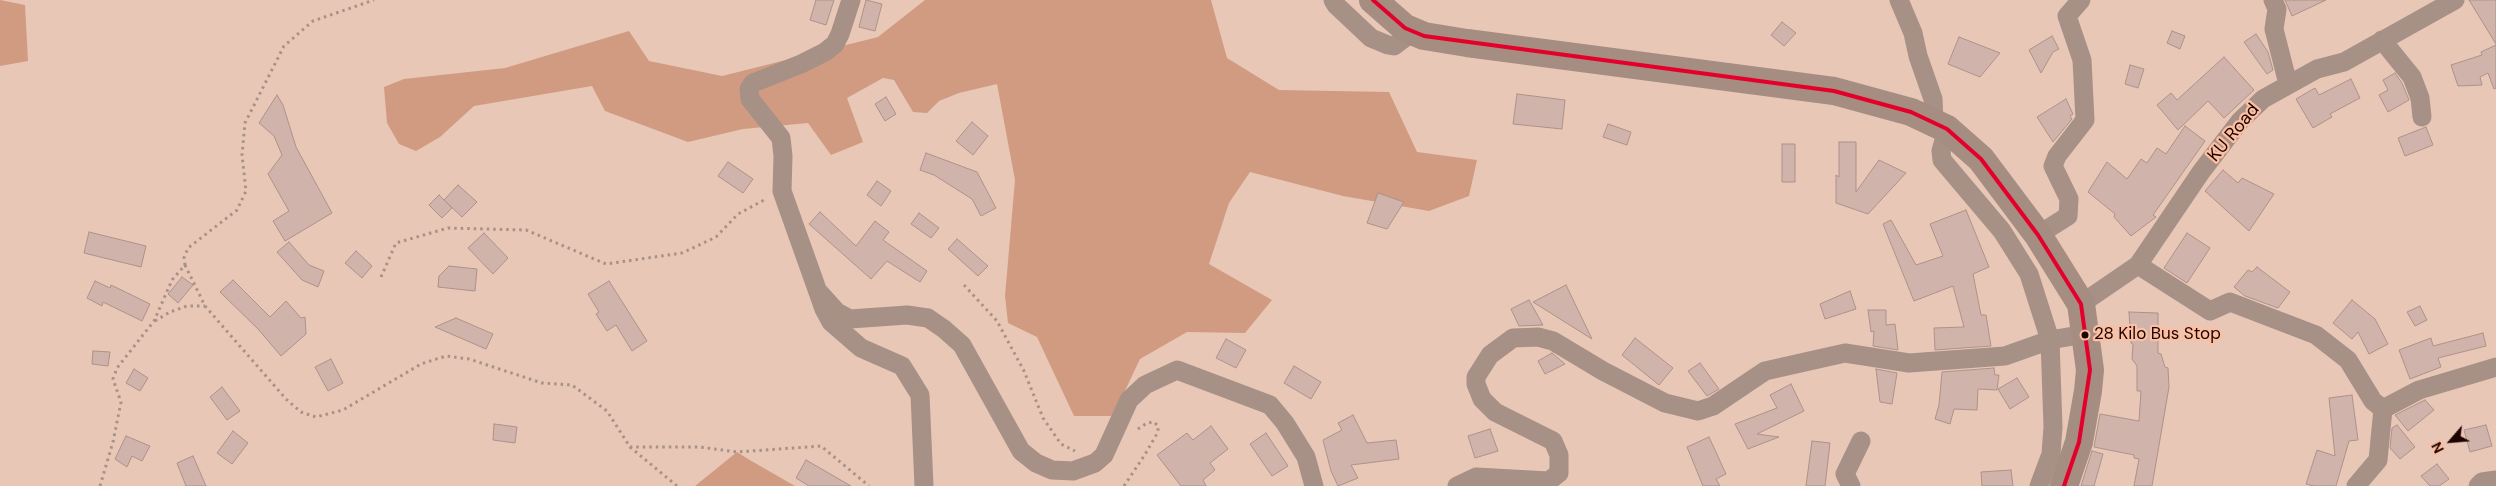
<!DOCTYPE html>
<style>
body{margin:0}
#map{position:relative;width:2496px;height:486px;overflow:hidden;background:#e8c7b7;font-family:"DM Sans",sans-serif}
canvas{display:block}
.north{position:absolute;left:2426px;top:416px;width:50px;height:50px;-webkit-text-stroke:4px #fcbfa3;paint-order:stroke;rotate:243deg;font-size:14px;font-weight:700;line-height:20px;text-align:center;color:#1c0400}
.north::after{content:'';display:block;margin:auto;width:18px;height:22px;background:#1c0400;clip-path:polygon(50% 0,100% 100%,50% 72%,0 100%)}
</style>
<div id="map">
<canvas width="2496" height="486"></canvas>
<div class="north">N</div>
</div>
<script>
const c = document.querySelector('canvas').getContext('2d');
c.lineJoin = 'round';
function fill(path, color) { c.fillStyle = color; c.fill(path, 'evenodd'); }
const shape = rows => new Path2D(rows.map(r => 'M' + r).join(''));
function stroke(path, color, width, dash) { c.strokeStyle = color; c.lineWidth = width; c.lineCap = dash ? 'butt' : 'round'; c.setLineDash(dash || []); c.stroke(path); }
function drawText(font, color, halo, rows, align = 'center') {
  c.font = font + ' "DM Sans",sans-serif'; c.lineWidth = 4.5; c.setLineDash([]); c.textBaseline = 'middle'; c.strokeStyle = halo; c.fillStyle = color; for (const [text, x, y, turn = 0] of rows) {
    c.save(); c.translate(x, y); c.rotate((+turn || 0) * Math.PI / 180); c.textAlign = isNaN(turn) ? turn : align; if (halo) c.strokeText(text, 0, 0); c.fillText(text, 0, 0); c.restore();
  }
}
fill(shape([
 [0,0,25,5,28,61,0,66],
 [925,0,1211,0,1227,58,1279,90,1389,92,1417,152,1477,160,1469,196,1429,211,1343,196,1250,172,1229,203,1209,264,1272,300,1245,333,1187,332,1140,359,1113,416,1074,416,1037,337,1008,323,1005,296,1015,180,997,84,959,93,939,101,927,113,913,112,894,80,883,78,847,98,863,142,831,155,808,123,743,129,688,142,605,111,592,86,474,106,440,137,416,151,399,144,387,123,384,87,404,79,505,68,629,31,649,61,722,76,878,37],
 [737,452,748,459,795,486,695,486]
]), '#d19b81');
const building = shape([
 [816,0,834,0,826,25,810,20,816,0],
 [866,0,882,4,875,31,859,27,866,0],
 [2285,0,2326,0,2292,16,2285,0],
 [2469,0,2496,0,2496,44,2469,0],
 [1782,22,1796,33,1784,46,1771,35,1782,22],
 [2172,31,2185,36,2180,49,2167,43,2172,31],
 [2256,34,2268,52,2273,70,2267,74,2244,42,2256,34],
 [2052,36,2059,49,2053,52,2041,73,2029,50,2052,36],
 [1959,37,2000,53,1980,77,1948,64,1959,37],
 [2496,45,2496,88,2494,89,2488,73,2480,77,2482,85,2458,86,2451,65,2482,55,2481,52,2496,45],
 [2224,57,2254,90,2224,118,2208,101,2178,130,2157,105,2171,93,2177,100,2224,57],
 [2130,65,2144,69,2138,88,2125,84,2130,65],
 [2395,73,2402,83,2409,100,2388,112,2379,95,2388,90,2383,80,2395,73],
 [2351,79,2360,98,2330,114,2332,117,2313,128,2296,99,2315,88,2319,95,2351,79],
 [1517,94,1565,100,1562,129,1513,124,1517,94],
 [277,95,283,105,296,147,332,213,285,241,273,221,289,211,268,174,282,155,274,136,259,123,277,95],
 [886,97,896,114,885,121,875,104,886,97],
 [2066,99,2073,114,2070,116,2072,119,2053,142,2037,117,2066,99],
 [972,122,988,136,973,155,956,141,972,122],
 [1608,124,1631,132,1627,145,1603,137,1608,124],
 [2185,126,2205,141,2153,215,2156,217,2131,236,2114,217,2115,214,2088,192,2107,162,2127,179,2141,159,2147,163,2157,148,2166,154,2185,126],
 [2426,127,2433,145,2405,156,2398,138,2426,127],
 [1839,142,1856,142,1856,192,1879,160,1906,173,1868,214,1836,203,1836,175,1839,177,1839,142],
 [1782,144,1795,144,1795,182,1782,182,1782,144],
 [926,153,977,172,996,208,981,216,972,199,934,175,920,170,926,153],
 [728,162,753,179,743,193,718,176,728,162],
 [2223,170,2238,183,2242,178,2274,194,2249,231,2205,191,2223,170],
 [877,181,891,191,881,206,867,195,877,181],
 [458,185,477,202,462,217,444,200,458,185],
 [1378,193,1404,202,1387,229,1367,223,1378,193],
 [439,195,452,208,442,218,429,205,439,195],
 [1966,210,1989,267,1973,274,1981,315,1986,315,1991,346,1935,350,1934,328,1964,327,1953,286,1914,301,1883,224,1891,220,1916,265,1943,256,1930,224,1966,210],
 [820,212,856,246,875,221,889,232,883,240,927,271,920,282,887,261,871,279,809,224,820,212],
 [919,213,939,228,931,238,911,224,919,213],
 [89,232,146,246,141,267,84,253,89,232],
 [484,233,508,258,493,274,468,248,484,233],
 [2187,233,2210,248,2187,283,2164,268,2187,233],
 [957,239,988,266,978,276,948,249,957,239],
 [289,242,309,265,324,271,318,287,302,280,277,252,289,242],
 [356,251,372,266,362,278,345,263,356,251],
 [449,266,477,269,475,291,438,287,439,276,449,266],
 [2257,267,2290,292,2278,308,2245,296,2234,287,2248,270,2252,272,2257,267],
 [182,277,193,285,178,303,168,294,182,277],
 [233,280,270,317,286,301,301,318,305,317,306,334,281,356,258,329,220,292,233,280],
 [95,281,110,288,111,285,150,304,142,321,103,302,102,306,87,298,95,281],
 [609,281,647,341,632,351,616,325,607,331,596,314,599,312,588,294,609,281],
 [1566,285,1592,339,1533,302,1566,285],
 [1850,291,1856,309,1825,319,1820,304,1850,291],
 [1529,300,1543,325,1519,326,1511,309,1529,300],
 [2352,300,2375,319,2388,344,2369,354,2358,332,2352,339,2333,323,2352,300],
 [2420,306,2427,320,2415,326,2407,312,2420,306],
 [1868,310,1886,310,1886,325,1895,324,1898,350,1873,346,1874,331,1871,332,1868,310],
 [2129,312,2158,313,2158,353,2161,354,2165,367,2168,368,2169,387,2152,486,2134,486,2139,459,2134,458,2134,455,2094,447,2100,414,2139,421,2141,391,2137,391,2137,366,2132,359,2133,344,2131,343,2129,312],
 [456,318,493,334,486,349,435,327,456,318],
 [2483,333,2486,346,2438,358,2441,367,2410,379,2399,350,2431,338,2433,346,2483,333],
 [1635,338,1673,368,1659,385,1622,355,1635,338],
 [1226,339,1246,350,1236,368,1216,358,1226,339],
 [93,351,110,352,108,366,92,364,93,351],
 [1552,353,1565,364,1545,374,1538,361,1552,353],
 [331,359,343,383,328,391,315,367,331,359],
 [1700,363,1719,389,1707,396,1688,371,1700,363],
 [1294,366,1321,382,1311,399,1284,383,1294,366],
 [1994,368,1995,375,1999,375,1997,390,1978,389,1977,410,1954,409,1950,424,1935,419,1939,405,1942,372,1994,368],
 [134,369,148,378,140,391,126,383,134,369],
 [1876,369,1897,373,1892,404,1880,402,1876,369],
 [2017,378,2029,397,2010,409,1998,389,2017,378],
 [1791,384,1804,411,1757,434,1779,437,1748,449,1735,424,1777,408,1770,395,1791,384],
 [222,387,240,411,227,420,210,397,222,387],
 [2352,395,2358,440,2349,441,2336,486,2314,486,2306,484,2317,450,2335,456,2329,398,2352,395],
 [2425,400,2434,410,2408,431,2395,415,2425,400],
 [1353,415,1367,443,1396,440,1399,459,1351,465,1358,478,1338,486,1331,471,1323,440,1342,430,1338,423,1353,415],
 [494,424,517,427,515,443,493,440,494,424],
 [2397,425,2415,447,2400,459,2390,448,2392,428,2397,425],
 [2486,425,2492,446,2470,452,2464,430,2486,425],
 [1211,426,1228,449,1210,463,1215,470,1203,480,1206,486,1181,486,1157,455,1187,433,1193,440,1211,426],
 [1490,429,1498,451,1475,458,1468,436,1490,429],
 [233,431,248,443,232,464,217,453,233,431],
 [1266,433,1288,466,1272,476,1250,444,1266,433],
 [126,436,150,446,142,461,132,456,127,467,115,459,126,436],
 [1709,437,1726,474,1716,479,1720,486,1703,486,1687,447,1709,437],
 [1812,441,1830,443,1825,486,1806,486,1812,441],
 [2092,451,2103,454,2094,486,2081,486,2092,451],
 [193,456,206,486,186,486,177,463,193,456],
 [806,460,851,486,809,486,796,478,806,460],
 [2437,464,2449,479,2439,486,2430,486,2421,476,2437,464],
 [2011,470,2013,486,1982,486,1981,472,2011,470]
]);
fill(building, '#d0b3aa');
stroke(building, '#ae9188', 1);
stroke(shape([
 [185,265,205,306,286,399,301,412,316,417,343,410,421,364,446,356,469,359,542,383,572,385,607,411,630,447,700,447,737,452,821,446,869,486],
 [381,277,396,243,448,228,526,230,606,264,682,253,716,237,738,214,766,199],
 [964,285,997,321,1024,371,1043,418,1061,444,1075,451],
 [155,321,170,312,187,306,205,306],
 [630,447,677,486],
 [100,486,113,442,121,402,113,379,117,368,154,321,172,280,185,265,184,258,188,248,237,210,246,191,242,155,245,123,284,46,313,21,374,0],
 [1124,486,1144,456,1158,432,1158,426,1154,422,1147,423,1135,431]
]), '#a89187', 3, [2.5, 4]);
stroke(shape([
 [851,0,840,34,835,44,825,52,801,64,753,83,749,89,750,99,781,138,783,156,782,191,824,309,831,322,861,348,902,366,920,395,924,486],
 [1333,0,1336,5,1371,38,1388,45,1394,46,1414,31],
 [1899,0,1913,33,1918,56,1933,99,1934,122],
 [2273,0,2277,9,2274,29,2288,84],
 [2382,40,2412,77,2420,98,2422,117],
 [1947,129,1941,151,1942,160,2002,231,2029,274,2050,340,2053,427,2051,454,2039,486],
 [2038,235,2068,216,2069,199,2053,166,2057,156,2085,120,2082,60,2067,16,2081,0],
 [2138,265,2210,311,2230,302,2316,335,2348,360,2373,401,2383,409,2419,390,2496,367],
 [818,291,837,312,850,319,907,315,928,318,944,329,962,345,1021,451,1036,463,1052,470,1073,471,1095,463,1104,455,1129,400,1145,385,1177,370,1270,405,1285,423,1306,457,1314,486],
 [2081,304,2138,265,2201,172,2240,121,2263,99,2317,69,2344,62,2455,0],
 [1457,486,1476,477,1549,481,1559,473,1559,455,1553,441,1495,412,1482,399,1476,384,1476,377,1490,355,1513,338,1538,337,1553,341,1603,371,1665,403,1698,411,1713,406,1765,371,1845,353,1909,363,2005,356,2050,340,2085,334],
 [1851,486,1845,474,1861,441],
 [2356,486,2378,460,2383,409],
 [2478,486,2482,482,2496,480]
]), '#a79085', 19);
stroke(shape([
 [1373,0,1405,28,1424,36,1467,43,1834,91,1911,112,1947,129,1981,159,2038,235,2081,304,2090,370,2088,391,2079,442,2064,486]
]), '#a68d81', 28);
stroke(shape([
 [1373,0,1405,28,1424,36,1834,91,1911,112,1947,129,1981,159,2038,235,2081,304,2090,370,2079,442,2064,486]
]), '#e4002b', 4);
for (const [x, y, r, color] of [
 [2085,335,4.5,"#1c0400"]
]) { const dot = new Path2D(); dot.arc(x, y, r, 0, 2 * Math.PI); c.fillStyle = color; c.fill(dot); stroke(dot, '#fcbfa3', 2); }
drawText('17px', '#1c0400', '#fcbfa3', [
 ["28 Kilo Bus Stop",2094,335]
], 'left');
drawText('18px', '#1c0400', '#fcbfa3', [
 ["KU Road",2234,133,-50]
]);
</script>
